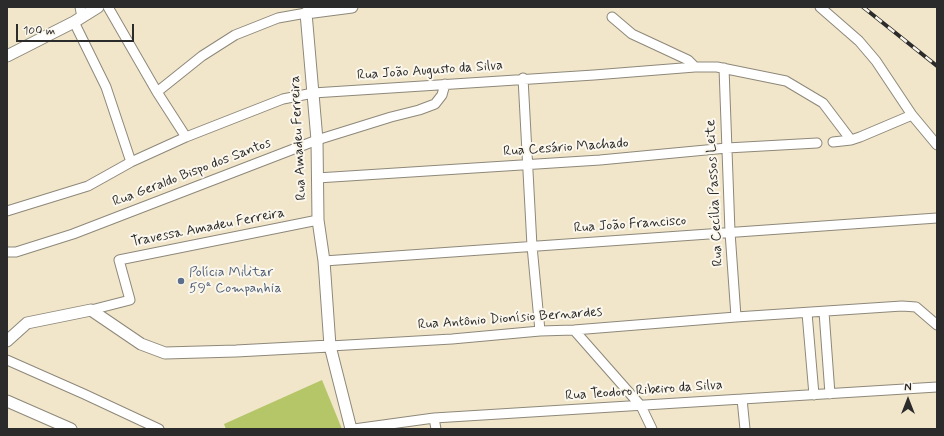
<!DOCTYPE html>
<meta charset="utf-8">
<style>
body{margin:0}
#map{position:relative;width:944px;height:436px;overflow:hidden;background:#f1e6ca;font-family:Mynerve,sans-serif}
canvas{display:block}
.frame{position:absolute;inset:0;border:8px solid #2b2b2b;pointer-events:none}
.north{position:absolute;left:888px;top:380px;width:40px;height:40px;-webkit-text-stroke:3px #fbf7ec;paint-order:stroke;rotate:0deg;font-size:11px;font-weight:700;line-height:16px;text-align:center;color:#2b2b2b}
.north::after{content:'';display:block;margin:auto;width:14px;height:18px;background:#2b2b2b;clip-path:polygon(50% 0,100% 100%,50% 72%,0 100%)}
.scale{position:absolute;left:16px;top:24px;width:118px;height:18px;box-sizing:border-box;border:2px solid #2b2b2b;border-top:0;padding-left:5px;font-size:12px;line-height:14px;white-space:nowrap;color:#2b2b2b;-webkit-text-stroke:3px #fbf7ec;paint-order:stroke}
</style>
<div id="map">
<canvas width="944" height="436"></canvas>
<div class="frame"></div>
<div class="north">N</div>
<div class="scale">100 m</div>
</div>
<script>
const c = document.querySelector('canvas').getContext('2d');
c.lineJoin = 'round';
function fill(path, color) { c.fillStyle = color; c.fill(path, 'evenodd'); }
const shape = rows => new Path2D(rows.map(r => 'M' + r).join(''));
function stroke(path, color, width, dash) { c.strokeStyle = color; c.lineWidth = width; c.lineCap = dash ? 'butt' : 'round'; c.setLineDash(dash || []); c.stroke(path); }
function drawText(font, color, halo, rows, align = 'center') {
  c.font = font + ' Mynerve,sans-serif'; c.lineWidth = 4; c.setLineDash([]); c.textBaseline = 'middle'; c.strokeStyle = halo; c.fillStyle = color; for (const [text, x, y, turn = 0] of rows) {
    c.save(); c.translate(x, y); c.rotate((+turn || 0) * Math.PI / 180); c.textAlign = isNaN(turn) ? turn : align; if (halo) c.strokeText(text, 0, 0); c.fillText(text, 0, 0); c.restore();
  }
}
fill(shape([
 [322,380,342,429,226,429,224,424]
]), '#b5c669');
const minor = shape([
 [80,7,82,17],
 [108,7,157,92,186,137],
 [820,7,859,41,876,61,912,115,937,145],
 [612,17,632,34,688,60,695,67],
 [74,22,106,87,131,162],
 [724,68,730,232,736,317],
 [523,78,532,246,540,331],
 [157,92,202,56,235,35,278,18,306,13],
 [833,142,851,140,860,137,912,115],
 [317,178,600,160,727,148,817,143],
 [7,211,88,186,131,162,186,137,283,99,313,93,594,75,695,67,717,67,786,81,823,103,851,140],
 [7,252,16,252,73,234,317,140,391,117,419,110,435,104,442,95,445,84],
 [324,261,937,218],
 [91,310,130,300,119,260,318,220],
 [824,312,830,394],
 [807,313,814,395],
 [574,330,641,406,652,429],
 [330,346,452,339,540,331,574,330,736,317,902,306,916,307,937,325],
 [7,360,84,394,159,429],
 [742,399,745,429],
 [434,418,436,429],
 [354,429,434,418,937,387]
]);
const tertiary = shape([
 [7,56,74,22,98,7],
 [7,341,27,323,91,310,141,344,165,353,236,351,330,346],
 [7,401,71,429],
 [351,429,330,346,324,261,318,220,317,140,306,13,352,7]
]);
stroke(minor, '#8e887a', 11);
stroke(tertiary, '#8e887a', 13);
stroke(minor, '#fff', 9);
stroke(tertiary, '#fff', 11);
const rail = shape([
 [863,7,937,66]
]);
stroke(rail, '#2b2b2b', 4);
stroke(rail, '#fbf7ec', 2.5, [8]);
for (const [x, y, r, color] of [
 [181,281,4,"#5c6f8a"]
]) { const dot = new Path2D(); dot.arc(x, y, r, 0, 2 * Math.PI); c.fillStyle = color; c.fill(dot); stroke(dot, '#fbf7ec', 1.5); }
drawText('14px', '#2b2b2b', '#fbf7ec', [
 ["Rua João Augusto da Silva",430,71,-4],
 ["Rua Amadeu Ferreira",299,138,-93],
 ["Rua Cesário Machado",566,148,-4],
 ["Rua Geraldo Bispo dos Santos",192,173,-21],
 ["Rua Cecília Passos Leite",715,193,-93],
 ["Rua João Francisco",630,225,-4],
 ["Travessa Amadeu Ferreira",208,228,-11],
 ["Rua Antônio Dionísio Bernardes",510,319,-4],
 ["Rua Teodoro Ribeiro da Silva",644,391,-4]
]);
drawText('14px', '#4e5e75', '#fbf7ec', [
 ["Polícia Militar",189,273],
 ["59ª Companhia",189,289]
], 'left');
</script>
